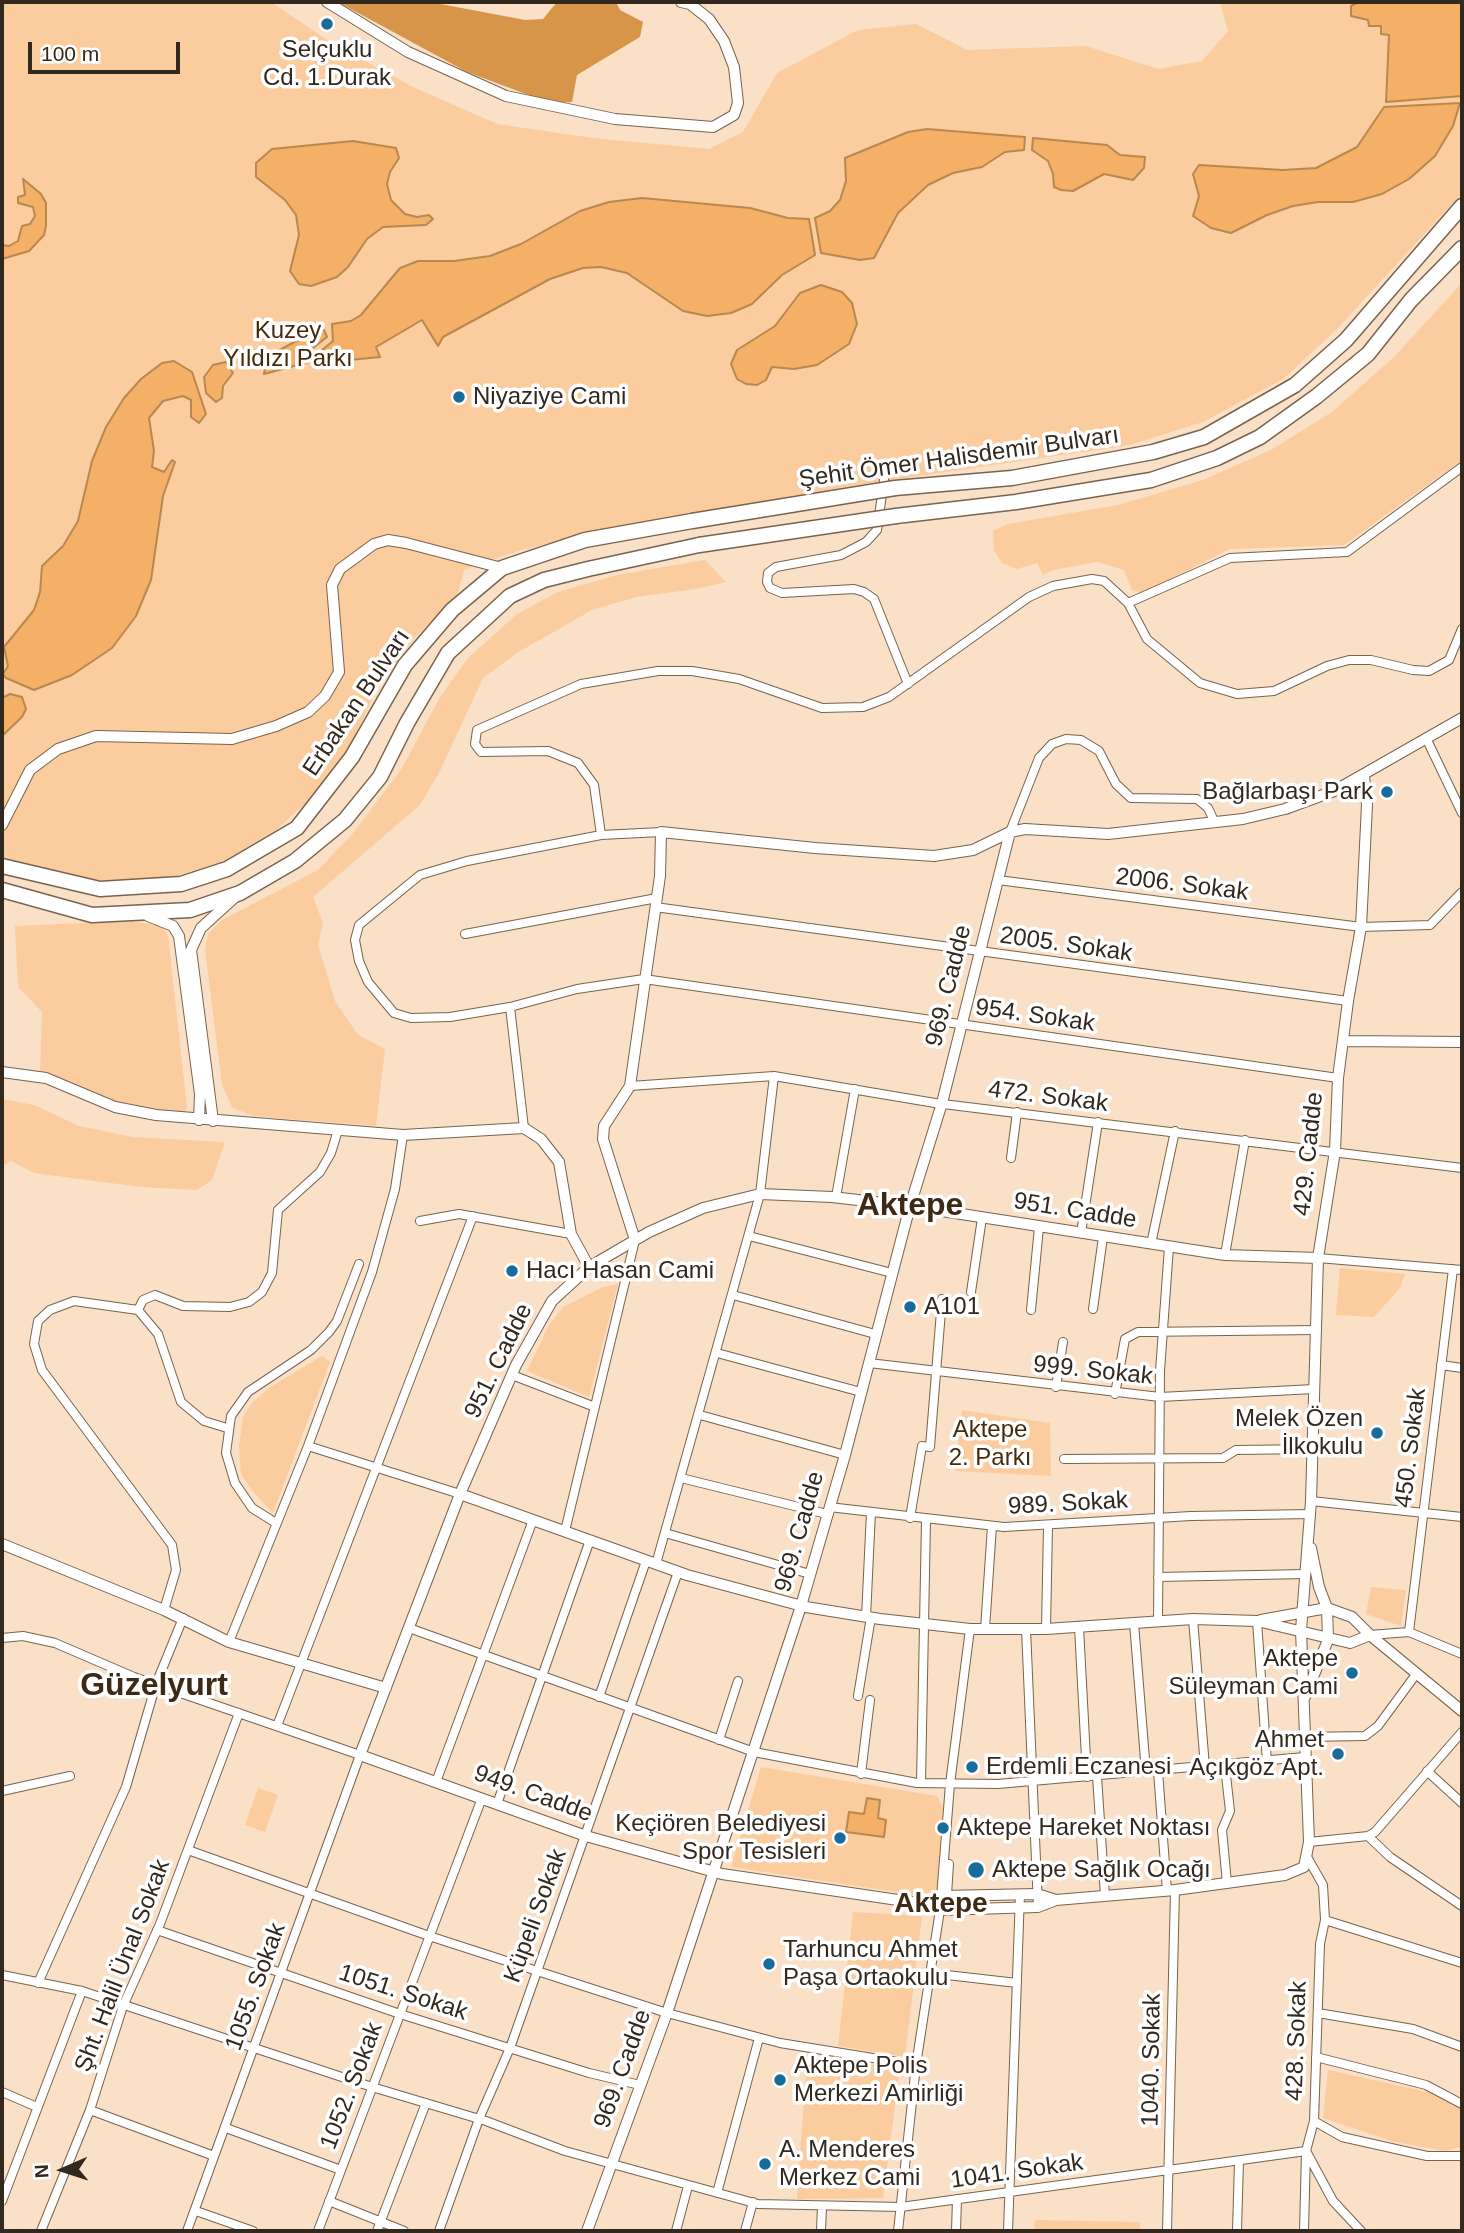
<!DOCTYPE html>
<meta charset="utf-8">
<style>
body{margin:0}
#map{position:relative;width:1464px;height:2233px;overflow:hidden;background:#f9e0c6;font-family:Arial,sans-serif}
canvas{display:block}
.frame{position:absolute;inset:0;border:4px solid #32281e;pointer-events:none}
.north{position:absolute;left:28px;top:2135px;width:70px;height:70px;-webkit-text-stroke:5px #fff;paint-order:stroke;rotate:267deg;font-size:19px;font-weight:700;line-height:28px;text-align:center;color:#32281e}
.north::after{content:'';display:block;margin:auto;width:24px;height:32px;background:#32281e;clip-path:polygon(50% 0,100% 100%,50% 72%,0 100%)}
.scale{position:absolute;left:28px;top:42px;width:152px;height:32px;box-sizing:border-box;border:4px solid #32281e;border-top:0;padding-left:9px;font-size:21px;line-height:24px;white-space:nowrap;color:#32281e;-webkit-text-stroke:5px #fff;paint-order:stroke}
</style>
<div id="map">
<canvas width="1464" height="2233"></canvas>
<div class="frame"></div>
<div class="north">N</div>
<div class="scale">100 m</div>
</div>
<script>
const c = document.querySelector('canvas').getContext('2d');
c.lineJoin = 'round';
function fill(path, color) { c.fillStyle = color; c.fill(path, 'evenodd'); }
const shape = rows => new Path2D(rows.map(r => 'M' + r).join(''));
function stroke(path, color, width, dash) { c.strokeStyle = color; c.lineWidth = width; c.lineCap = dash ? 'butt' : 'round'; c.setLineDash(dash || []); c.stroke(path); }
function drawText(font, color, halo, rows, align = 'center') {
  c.font = font + ' Arial,sans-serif'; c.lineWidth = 7; c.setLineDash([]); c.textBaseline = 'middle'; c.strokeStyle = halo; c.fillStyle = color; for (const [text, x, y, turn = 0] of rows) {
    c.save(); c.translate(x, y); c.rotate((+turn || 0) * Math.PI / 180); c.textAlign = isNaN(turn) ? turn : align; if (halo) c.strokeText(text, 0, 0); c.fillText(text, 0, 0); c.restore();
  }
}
fill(shape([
 [2,2,271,2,330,42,411,86,497,124,593,138,709,149,743,132,777,73,858,30,916,24,967,50,1086,46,1158,69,1202,61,1228,31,1220,2,1462,2,1462,193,1336,330,1283,379,1203,422,1130,445,843,487,611,529,521,550,464,570,458,593,412,641,378,686,348,751,316,794,277,829,222,862,178,875,140,880,90,880,2,861],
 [1462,283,1462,460,1344,545,1230,549,1142,593,1132,590,1124,570,1097,562,1053,570,1043,575,1037,563,1017,569,1002,563,994,550,993,531,1008,524,1118,505,1203,480,1271,450,1332,412,1393,358],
 [705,560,726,582,696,589,636,597,592,610,517,653,483,678,439,773,420,805,313,897,323,923,318,945,335,1001,358,1035,385,1049,376,1126,253,1116,232,1107,222,1085,205,950,208,934,222,920,318,870,353,833,401,770,440,697,468,658,517,614,558,592,617,575],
 [130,921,161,926,168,935,187,1108,183,1113,135,1113,40,1074,42,1012,18,987,15,926],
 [2,1099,34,1105,79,1126,132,1137,225,1142,212,1180,197,1190,141,1187,34,1173,11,1161,2,1166],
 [1340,1268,1405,1274,1400,1288,1374,1317,1336,1315],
 [618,1284,589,1397,527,1371,548,1327,563,1307,603,1287],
 [322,1356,330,1362,273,1513,254,1493,241,1474,239,1446,243,1417,252,1403,269,1388],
 [962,1410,1050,1423,1051,1476,955,1471],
 [1371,1587,1406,1590,1401,1626,1366,1614],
 [761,1767,937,1796,943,1808,936,1898,731,1867],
 [258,1788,278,1795,265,1832,245,1825],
 [853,1912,922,1916,905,2057,838,2046],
 [807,2056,900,2068,883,2198,797,2199],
 [1328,2070,1432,2093,1462,2109,1462,2147,1444,2151,1395,2142,1323,2118],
 [1035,2220,1140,2222,1140,2231,1034,2231]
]), '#facc9e');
fill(shape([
 [338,2,430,2,525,20,543,19,557,2,616,2,620,10,643,22,640,37,577,75,572,102,550,103,467,72]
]), '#d7954a');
const water = shape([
 [1359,2,1462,2,1462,96,1386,102,1389,35,1381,34,1381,26,1369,26,1368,20,1351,16,1351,6,1359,2],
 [1460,103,1453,126,1435,156,1409,179,1382,194,1353,202,1318,202,1293,206,1267,215,1231,233,1211,228,1193,216,1199,196,1193,174,1199,165,1283,170,1316,168,1357,147,1384,107,1460,103],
 [927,129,1025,137,1024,150,1005,152,982,167,953,173,928,185,898,213,874,258,860,260,821,253,815,218,830,211,840,200,846,181,845,158,908,132,927,129],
 [1033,138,1107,145,1120,155,1145,157,1144,168,1133,180,1104,174,1073,191,1061,190,1054,187,1053,174,1048,161,1032,150,1033,138],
 [353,141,396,148,399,158,390,172,387,184,391,200,405,214,417,217,429,215,433,219,426,225,383,227,367,239,348,267,337,277,311,286,299,284,290,271,299,235,296,215,285,200,256,177,256,163,272,149,353,141],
 [23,179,41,194,46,203,46,226,44,235,29,251,2,259,2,245,9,246,18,241,22,226,30,224,35,216,33,207,18,203,18,197,25,195,23,179],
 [642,198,750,208,788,218,809,219,815,255,782,275,752,304,731,313,707,316,683,311,627,273,601,267,583,268,550,279,443,337,438,346,422,320,376,347,380,357,329,362,321,357,322,350,333,341,332,324,351,321,361,315,400,268,418,261,454,261,490,256,521,244,580,211,609,202,642,198],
 [821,285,842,292,852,303,857,324,849,344,817,365,794,369,772,367,766,380,757,385,746,384,737,379,731,364,737,350,775,326,800,293,821,285],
 [318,329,324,330,327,337,313,348,309,362,264,374,267,357,318,329],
 [174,361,192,372,206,414,199,423,191,417,191,400,183,396,163,401,149,418,154,451,152,467,164,472,172,460,175,462,163,496,151,580,136,616,112,648,72,675,34,690,6,678,3,674,8,666,4,647,34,610,40,592,42,566,63,546,78,521,92,461,106,427,124,398,141,379,162,363,174,361],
 [226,362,233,373,223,386,222,398,216,402,206,393,204,377,213,365,226,362],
 [10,694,22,697,26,709,22,717,2,736,2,698,10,694],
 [867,1798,880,1800,878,1818,886,1820,884,1837,846,1832,849,1812,864,1814,867,1798]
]);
fill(water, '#f3b066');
stroke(water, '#b98750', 2);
const minor = shape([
 [885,473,877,530,866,542,841,555,776,567,768,573,767,582,770,588,782,593,854,589,864,592,874,599,908,684],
 [1128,603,1147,639,1200,683,1237,694,1274,691,1327,666,1349,660,1371,660,1413,670,1429,671,1449,660,1462,629],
 [1427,740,1462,813],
 [661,832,601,835,467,861,420,875,359,925,355,940,359,961,368,982,394,1013,411,1018,450,1017,510,1007,577,989,644,979,1338,1078],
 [1010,832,1039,758,1052,744,1066,739,1081,740,1099,751,1116,784,1131,798,1197,799,1208,808,1215,823],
 [601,835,594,785,578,763,548,751,481,752,475,744,477,730,581,684,658,671,692,671,739,679,822,708,863,707,889,697,1029,597,1053,586,1092,579,1104,581,1128,603,1230,558,1347,552,1462,467],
 [998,880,1361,927,1430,925,1462,892],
 [655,907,1348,1001],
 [465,934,657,898],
 [510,1007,524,1128],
 [630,1086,774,1076,935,1103,1462,1168],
 [1011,1158,1017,1112],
 [836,1197,855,1089],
 [420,1221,459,1214,571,1234],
 [1081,1233,1098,1122],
 [749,1236,892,1273],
 [1151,1244,1175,1131],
 [1225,1255,1245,1140],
 [1318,1258,1462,1270],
 [971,1292,982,1218],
 [733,1295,875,1334],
 [1093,1309,1103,1237],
 [138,1310,143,1300,155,1295,183,1306,230,1307,249,1302,262,1292,272,1273,278,1210,320,1172,331,1153,338,1130],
 [1031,1310,1039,1227],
 [717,1353,861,1392],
 [869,1363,1160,1397,1314,1389],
 [1441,1365,1462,1368],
 [512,1375,595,1407],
 [1056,1387,1063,1342],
 [1115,1394,1125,1339,1138,1332,1317,1330],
 [700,1415,845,1455],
 [308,1446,460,1494],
 [1064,1459,1223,1458,1236,1450,1313,1449],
 [681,1478,827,1514],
 [1311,1501,1462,1517],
 [829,1507,1004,1527,1191,1516,1311,1514],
 [910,1518,922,1446,930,1447,942,1299],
 [276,1523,252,1508,235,1483,226,1453,231,1416,248,1392,311,1350,329,1332,337,1321,359,1264],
 [565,1531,635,1240],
 [665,1533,810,1574],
 [656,1564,760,1194,774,1076],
 [1158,1577,1305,1574],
 [164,1610,176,1570,172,1545,42,1370,34,1344,38,1321,50,1310,74,1301,138,1310,158,1334,181,1402,204,1421,227,1428],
 [866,1617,871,1512],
 [1193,1619,1205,1767],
 [1158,1621,1160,1371,1169,1247],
 [1257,1621,1267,1762],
 [1134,1623,1146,1772],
 [1079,1627,1087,1777],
 [409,1628,754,1752,917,1783,998,1784,1305,1757],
 [985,1629,992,1526],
 [1026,1629,1038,1907],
 [1046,1629,1048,1526],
 [1409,1632,1453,1269],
 [1370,1635,1409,1632,1462,1654],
 [2,1638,23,1636,55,1643,134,1677,360,1755,187,2231],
 [229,1642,308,1446,372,1272,395,1189,403,1135],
 [858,1696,871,1617],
 [599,1697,646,1561],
 [277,1726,473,1216],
 [1305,1737,1365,1736,1378,1726,1417,1673],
 [719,1740,738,1681],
 [1225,1766,1230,1811,1222,1830,1227,1883],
 [1158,1771,1167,1891],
 [1427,1771,1462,1803],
 [861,1774,870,1700],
 [1097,1776,1105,1896],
 [436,1782,533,1520],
 [921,1783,926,1520],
 [2,1791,70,1776],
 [497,1804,590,1540],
 [1368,1836,1390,1857,1462,1906],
 [1309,1842,1368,1836,1375,1832,1462,1732],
 [188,1850,429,1936,667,2013,780,2043,916,2065],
 [946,1910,949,1864],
 [1325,1920,1462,1963],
 [157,1930,400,2014,589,2073,640,2085],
 [929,1973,1017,1983],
 [2,1975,82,1991,372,2087,486,2121,565,2151,758,2204,901,2207,1306,2151,1333,2201,1361,2231],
 [38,1983,126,1787,156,1684,183,1618],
 [1318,2013,1413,2029,1462,2047],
 [1316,2057,1426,2085,1462,2104],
 [2,2092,37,2107],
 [90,2110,214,2156],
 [1314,2121,1342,2137,1427,2156,1462,2156],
 [226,2128,341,2170],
 [717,2193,759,2038],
 [2,2201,82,1991],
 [329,2201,404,2231],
 [196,2211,253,2231],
 [41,2231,90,2110,123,2006,160,1924,239,1713],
 [318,2231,482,1798],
 [377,2231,426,2103],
 [439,2231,479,2119,510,2048,678,1572],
 [676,2231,688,2186],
 [745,2231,753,2202],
 [821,2231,822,2206],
 [898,2231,916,2065,940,1910,950,1784,970,1629],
 [956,2231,957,2199],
 [1008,2231,1020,1894],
 [1167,2231,1175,1890],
 [1237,2231,1239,2161],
 [1304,2231,1306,2151,1314,2121,1320,1944,1325,1920,1323,1885,1307,1857]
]);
const tertiary = shape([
 [327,2,408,52,506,96,615,119,713,127,734,115,738,103,734,67,724,41,709,19,690,4,681,2],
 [2,825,30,770,58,749,96,736,232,739,276,726,308,712,325,696,339,672,332,585,340,569,374,544,388,540,406,543,502,568],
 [148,916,173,926,179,936,200,1094,199,1120],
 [1344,1041,1462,1042],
 [2,1072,46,1078,115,1107,156,1115,403,1135,524,1128,541,1139,559,1162,571,1234,589,1267],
 [213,1121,191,950,201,928,234,898],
 [635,1240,603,1139,604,1126,630,1086,660,876,661,832,815,848,934,856,973,850,1010,832,1025,829,1108,834,1243,819,1285,809,1334,791,1462,718],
 [1318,1258,1225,1255,910,1206,832,1197,760,1194,703,1208,649,1232,589,1267,552,1301,516,1365,460,1494,360,1755,586,1836,722,1874,925,1904,941,1896,1037,1894,1056,1900,1175,1890,1285,1875,1304,1867,1309,1842,1301,1630,1311,1501,1318,1258,1335,1151,1338,1078,1348,1001,1361,927,1367,805,1364,776],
 [460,1494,687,1575,806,1607,880,1619,970,1629,1046,1629,1193,1619,1257,1621,1350,1643,1370,1635],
 [2,1544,164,1610,229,1642,386,1688],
 [1261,1620,1327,1608,1352,1617,1370,1635,1462,1711],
 [1305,1697,1328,1640,1327,1608,1319,1587,1311,1548],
 [925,1904,940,1910,1038,1907,1056,1900],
 [587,2231,667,2013,801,1606,845,1455,910,1206,942,1103,1010,832]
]);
const trunk = shape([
 [895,488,1012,478,1153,452,1204,437,1295,385,1346,340,1462,206],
 [896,516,1016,502,1151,480,1217,458,1260,437,1317,396,1368,354,1411,300,1462,248],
 [2,866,100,889,181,884,227,869,297,828,352,757,405,665,452,610,502,568,585,540,692,521],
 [2,890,92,915,190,910,240,893,295,861,345,820,380,777,407,723,448,653,510,596,544,580,588,569,699,545]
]);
stroke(minor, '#79634c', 10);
stroke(tertiary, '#79634c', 12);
stroke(trunk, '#79634c', 17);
stroke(minor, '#fff', 8);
stroke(tertiary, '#fff', 10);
stroke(trunk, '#fff', 14);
const trunkBridge = shape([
 [692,521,895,488],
 [699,545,896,516]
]);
stroke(trunkBridge, '#79634c', 17, []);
stroke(trunkBridge, '#fff', 14);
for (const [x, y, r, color] of [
 [327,24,7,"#196b9c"],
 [459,397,7,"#196b9c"],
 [1387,792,7,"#196b9c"],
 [512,1271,7,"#196b9c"],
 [910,1307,7,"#196b9c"],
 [1377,1433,7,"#196b9c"],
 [1352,1673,7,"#196b9c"],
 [1338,1754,7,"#196b9c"],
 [972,1767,7,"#196b9c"],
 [943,1828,7,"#196b9c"],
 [840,1838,7,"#196b9c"],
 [976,1870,9,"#196b9c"],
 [769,1964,7,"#196b9c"],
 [780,2080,7,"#196b9c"],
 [765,2164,7,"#196b9c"]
]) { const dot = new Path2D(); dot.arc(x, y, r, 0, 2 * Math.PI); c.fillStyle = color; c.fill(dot); stroke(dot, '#fff', 2.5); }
drawText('24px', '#32281e', '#fff', [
 ["Selçuklu",327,50,"center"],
 ["Cd. 1.Durak",327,78,"center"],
 ["Niyaziye Cami",473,397],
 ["Bağlarbaşı Park",1373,792,"right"],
 ["Hacı Hasan Cami",526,1271],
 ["A101",924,1307],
 ["Melek Özen",1363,1419,"right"],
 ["İlkokulu",1363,1447,"right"],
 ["Aktepe",1338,1659,"right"],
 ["Süleyman Cami",1338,1687,"right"],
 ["Ahmet",1324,1740,"right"],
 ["Açıkgöz Apt.",1324,1768,"right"],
 ["Erdemli Eczanesi",986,1767],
 ["Keçiören Belediyesi",826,1824,"right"],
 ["Spor Tesisleri",826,1852,"right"],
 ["Aktepe Hareket Noktası",957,1828],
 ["Aktepe Sağlık Ocağı",992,1870],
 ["Tarhuncu Ahmet",783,1950],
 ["Paşa Ortaokulu",783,1978],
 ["Aktepe Polis",794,2066],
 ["Merkezi Amirliği",794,2094],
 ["A. Menderes",779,2150],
 ["Merkez Cami",779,2178]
], 'left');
drawText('24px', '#462b0a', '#fff', [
 ["Kuzey",288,331],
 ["Yıldızı Parkı",288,359],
 ["Aktepe",990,1430],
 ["2. Parkı",990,1458]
]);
drawText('24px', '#32281e', '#fff', [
 ["Şehit Ömer Halisdemir Bulvarı",959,458,-8],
 ["Erbakan Bulvarı",357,703,-56],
 ["2006. Sokak",1182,885,7],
 ["2005. Sokak",1066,945,8],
 ["969. Cadde",949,986,-76],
 ["954. Sokak",1035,1016,8],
 ["472. Sokak",1048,1097,7],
 ["429. Cadde",1309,1154,-84],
 ["951. Cadde",1075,1211,9],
 ["951. Cadde",499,1361,-64],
 ["999. Sokak",1093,1371,6],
 ["450. Sokak",1411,1448,-83],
 ["989. Sokak",1068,1504,-3],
 ["969. Cadde",800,1532,-74],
 ["949. Cadde",533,1794,20],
 ["Küpeli Sokak",536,1916,-70],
 ["Şht. Halil Ünal Sokak",123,1966,-69],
 ["1055. Sokak",256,1987,-70],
 ["1051. Sokak",403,1993,18],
 ["428. Sokak",1297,2041,-88],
 ["1040. Sokak",1152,2060,-89],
 ["969. Cadde",623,2069,-70],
 ["1052. Sokak",352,2086,-69],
 ["1041. Sokak",1017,2172,-8]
]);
drawText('bold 28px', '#3d2914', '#fff', [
 ["Aktepe",941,1904]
]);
drawText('bold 32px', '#3d2914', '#fff', [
 ["Aktepe",910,1206],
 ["Güzelyurt",154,1686]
]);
</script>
